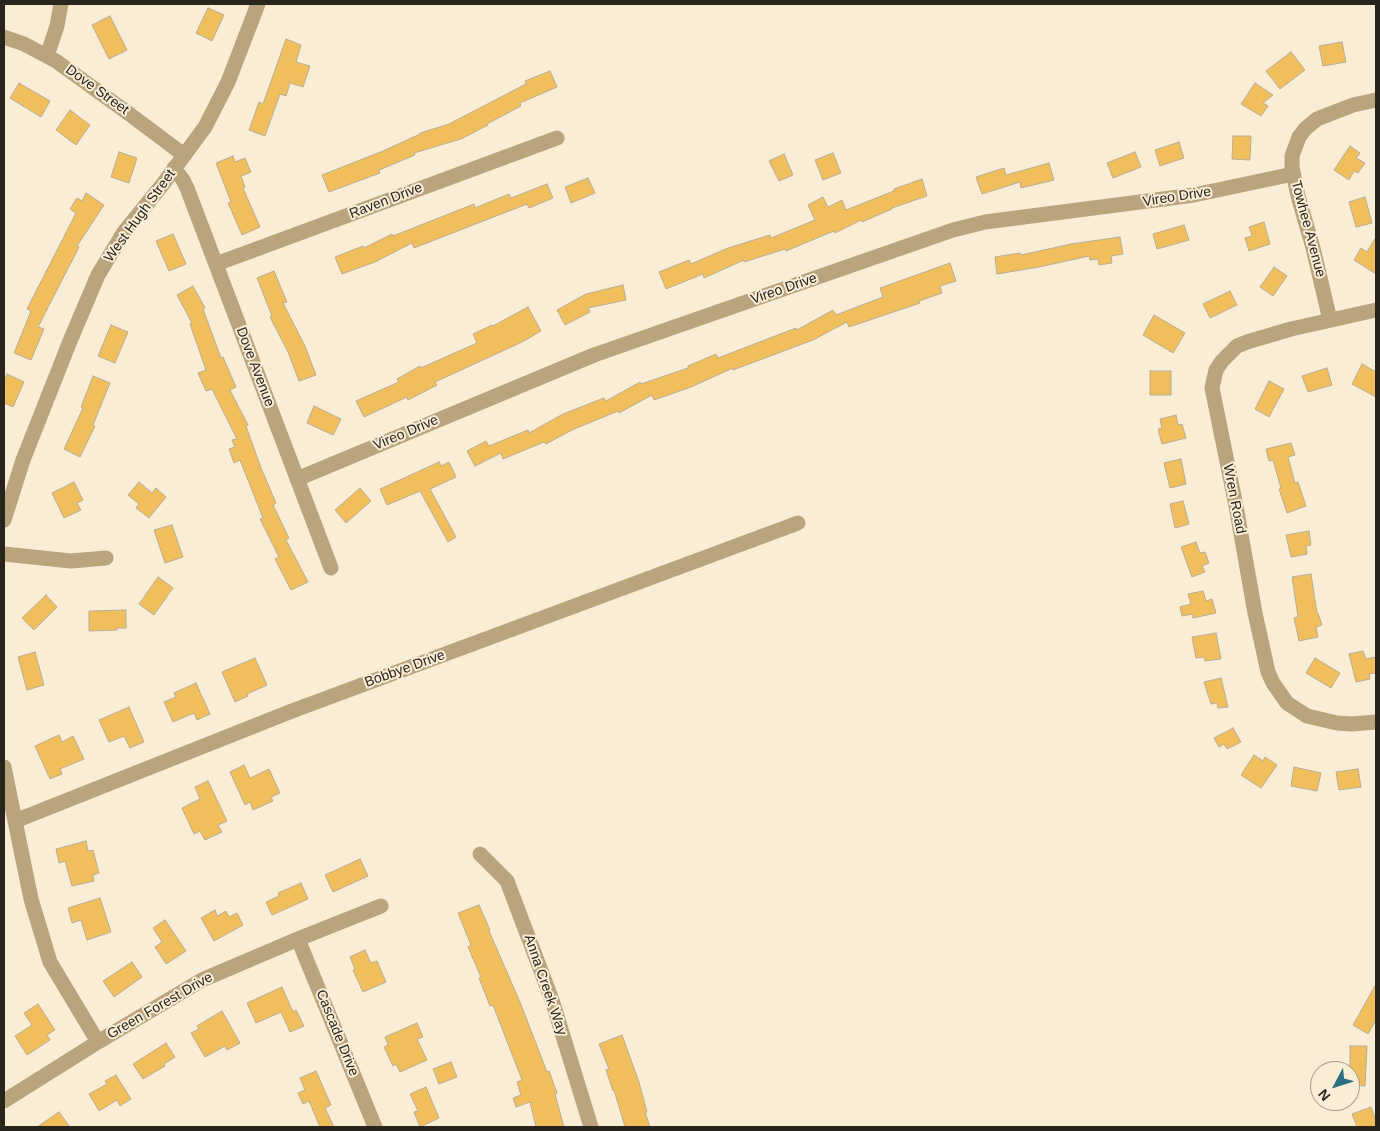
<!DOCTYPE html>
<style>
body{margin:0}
#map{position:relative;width:1380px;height:1131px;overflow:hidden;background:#f9edd6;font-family:Arial,sans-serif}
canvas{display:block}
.frame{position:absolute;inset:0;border:5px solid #29241c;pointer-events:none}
.north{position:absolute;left:1310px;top:1061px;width:50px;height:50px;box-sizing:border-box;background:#f9edd6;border:1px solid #a69d8c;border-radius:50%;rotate:230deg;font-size:14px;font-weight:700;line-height:20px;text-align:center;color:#29241c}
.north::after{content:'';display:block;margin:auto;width:18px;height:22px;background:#2c6f81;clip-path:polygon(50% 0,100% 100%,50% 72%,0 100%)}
</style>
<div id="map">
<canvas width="1380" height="1131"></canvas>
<div class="frame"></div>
<div class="north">N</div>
</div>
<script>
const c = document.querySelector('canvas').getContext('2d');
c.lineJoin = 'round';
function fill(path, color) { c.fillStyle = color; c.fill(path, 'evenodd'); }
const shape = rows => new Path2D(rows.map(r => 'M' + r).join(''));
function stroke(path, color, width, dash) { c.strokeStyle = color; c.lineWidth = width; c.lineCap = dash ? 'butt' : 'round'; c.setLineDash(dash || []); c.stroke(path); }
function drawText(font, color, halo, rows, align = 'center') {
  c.font = font + ' Arial,sans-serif'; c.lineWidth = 4; c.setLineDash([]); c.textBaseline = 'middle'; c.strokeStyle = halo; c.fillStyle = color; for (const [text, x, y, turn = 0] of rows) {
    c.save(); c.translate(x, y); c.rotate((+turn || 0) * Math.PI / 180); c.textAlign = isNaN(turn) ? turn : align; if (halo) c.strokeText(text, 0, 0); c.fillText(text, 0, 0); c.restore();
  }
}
const building = shape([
 [208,8,224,15,212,41,196,33,208,8],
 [110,16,127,50,109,59,92,25,110,16],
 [286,39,301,45,296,62,310,66,303,87,290,83,286,96,280,94,265,136,249,130,259,102,263,104,286,39],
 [1342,42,1346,62,1323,66,1319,46,1342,42],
 [1291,52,1305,70,1280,89,1266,71,1291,52],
 [550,71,557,87,520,103,521,106,487,124,488,125,461,139,414,153,415,155,379,170,380,173,329,192,322,175,383,151,420,134,420,133,449,124,526,84,525,81,550,71],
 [19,83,50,101,41,117,10,98,19,83],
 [1255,83,1273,95,1263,103,1268,106,1261,116,1241,104,1255,83],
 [70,110,90,125,76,145,56,130,70,110],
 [1233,136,1251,136,1250,160,1232,159,1233,136],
 [1179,142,1184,158,1160,166,1155,150,1179,142],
 [1350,146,1360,153,1356,158,1365,163,1358,173,1354,171,1349,180,1334,170,1350,146],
 [119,152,137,158,129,183,111,177,119,152],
 [1135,152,1141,167,1113,178,1107,163,1135,152],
 [833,153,841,173,823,180,815,160,833,153],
 [784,154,793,175,779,181,769,161,784,154],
 [233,156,235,162,245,158,251,172,241,176,245,187,243,188,260,227,242,235,228,203,231,202,216,163,233,156],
 [1049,163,1054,180,1021,188,1020,182,982,194,976,177,1004,168,1006,175,1049,163],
 [588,178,595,193,571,203,565,187,588,178],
 [922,179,927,196,892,208,892,209,862,222,861,220,835,233,834,231,786,251,785,249,744,262,744,260,704,278,703,274,666,289,659,272,689,260,691,264,728,248,770,235,771,238,815,220,808,205,823,197,828,207,842,200,846,210,894,191,894,189,922,179],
 [547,184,553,198,529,208,527,204,414,248,412,243,375,262,342,274,335,257,363,246,364,248,392,234,393,236,474,204,475,208,509,194,511,198,547,184],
 [86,193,104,205,77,246,79,247,38,327,44,329,31,360,14,353,31,311,27,309,76,213,70,209,77,198,82,201,86,193],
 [1365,197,1372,223,1356,227,1349,202,1365,197],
 [1264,222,1270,244,1249,251,1245,238,1252,236,1249,227,1264,222],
 [1184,225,1189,240,1157,249,1153,234,1184,225],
 [173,234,186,264,169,271,156,241,173,234],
 [1120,237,1123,254,1111,256,1112,263,1099,265,1098,259,1090,260,1089,256,1039,267,997,274,995,257,1020,253,1021,255,1071,244,1120,237],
 [1376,237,1376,274,1354,260,1361,248,1367,252,1376,237],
 [950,263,956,281,940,286,942,293,919,301,920,303,849,327,847,322,813,340,733,370,733,368,691,387,654,400,652,395,619,413,618,411,572,430,546,444,544,442,503,459,501,453,475,466,467,451,486,441,489,446,528,430,529,433,563,414,604,398,606,401,640,382,641,384,688,368,688,366,716,354,718,358,796,328,797,330,833,310,836,315,883,297,880,288,950,263],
 [1274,267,1287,276,1273,296,1260,287,1274,267],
 [274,271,287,302,283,303,305,346,316,375,299,381,288,352,270,317,272,316,257,278,274,271],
 [623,285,626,300,588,308,590,312,565,325,557,310,586,294,623,285],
 [193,286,205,308,203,309,221,358,223,357,236,387,230,390,248,425,246,426,261,468,276,503,273,505,289,538,286,540,308,582,291,590,275,559,279,557,260,519,263,518,240,460,234,463,229,449,235,447,232,440,237,439,212,389,206,391,198,373,206,370,190,324,192,323,177,295,193,286],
 [1230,291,1237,305,1210,318,1203,304,1230,291],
 [528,307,541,331,522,342,435,382,437,385,408,400,407,397,364,417,356,401,399,382,397,379,420,366,421,368,477,343,473,334,492,325,493,326,528,307],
 [1154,315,1185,333,1173,353,1143,335,1154,315],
 [111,325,128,332,115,363,98,356,111,325],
 [1362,364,1376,372,1376,397,1352,384,1362,364],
 [1327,368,1332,385,1308,392,1302,376,1327,368],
 [1150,371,1171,371,1171,395,1150,395,1150,371],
 [7,374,24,382,13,407,4,403,4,382,7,374],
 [93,376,110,383,93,425,95,426,80,457,64,449,83,408,81,407,93,376],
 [1269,381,1284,389,1269,417,1255,409,1269,381],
 [314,406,341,419,333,435,307,423,314,406],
 [1176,415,1178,425,1182,424,1186,438,1162,444,1158,429,1162,428,1160,419,1176,415],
 [1291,443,1295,455,1288,457,1295,483,1298,482,1306,506,1287,513,1279,489,1281,488,1273,460,1269,461,1266,449,1291,443],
 [1181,459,1186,484,1170,488,1164,463,1181,459],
 [439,462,441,466,449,462,456,477,430,489,456,537,448,542,420,491,387,505,380,489,439,462],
 [74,482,83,500,77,503,81,510,64,518,52,493,74,482],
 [139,482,152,493,156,488,166,497,149,518,136,508,139,504,128,495,139,482],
 [360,488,371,501,346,523,335,510,360,488],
 [1183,501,1189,524,1175,528,1170,504,1183,501],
 [172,525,183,557,165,563,154,530,172,525],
 [1309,531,1311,545,1306,546,1307,554,1291,557,1286,535,1309,531],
 [1196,542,1200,553,1205,552,1209,563,1202,566,1205,572,1192,577,1181,547,1196,542],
 [1311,574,1317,613,1318,613,1322,625,1316,627,1318,637,1299,641,1294,618,1298,617,1292,577,1311,574],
 [158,577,173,588,154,615,139,604,158,577],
 [1203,591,1206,601,1212,599,1216,613,1193,618,1192,614,1182,616,1180,607,1191,604,1188,594,1203,591],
 [46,595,57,607,34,630,22,618,46,595],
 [126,610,126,628,117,628,117,630,89,631,89,611,126,610],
 [1216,633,1221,659,1205,661,1204,657,1196,658,1192,637,1216,633],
 [1363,651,1366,659,1376,657,1376,673,1369,674,1370,679,1356,682,1349,654,1363,651],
 [35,652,44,685,27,690,18,657,35,652],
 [255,658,267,685,247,694,248,696,235,702,222,672,255,658],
 [1315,658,1340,673,1331,688,1306,673,1315,658],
 [1221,678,1228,707,1218,708,1217,703,1211,704,1204,682,1221,678],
 [196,683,210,714,197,720,194,713,173,722,164,702,176,697,174,693,196,683],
 [129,707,144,742,130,748,124,736,109,742,99,720,129,707],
 [1233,728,1241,742,1227,749,1224,744,1219,747,1214,738,1233,728],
 [59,735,62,742,73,736,84,759,60,769,62,774,50,779,35,746,59,735],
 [1254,755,1263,761,1265,757,1277,765,1261,788,1241,775,1254,755],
 [244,765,250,778,269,769,280,793,271,797,273,801,253,810,250,802,245,805,230,772,244,765],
 [1294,767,1321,773,1317,791,1291,786,1294,767],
 [1358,769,1361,787,1339,790,1336,772,1358,769],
 [208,781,227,821,218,825,222,832,205,840,200,831,194,834,182,808,200,799,195,787,208,781],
 [86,841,88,851,93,850,99,873,93,875,94,881,72,886,65,861,59,863,56,849,86,841],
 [360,859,368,876,333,892,325,875,360,859],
 [301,883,308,899,272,915,266,902,279,896,278,893,301,883],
 [100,898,111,932,87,940,81,920,72,923,68,908,100,898],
 [479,905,490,930,489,931,520,1002,547,1072,549,1071,557,1093,555,1094,564,1127,536,1127,530,1102,516,1107,513,1098,521,1095,517,1082,522,1080,493,1005,490,1006,479,978,481,977,468,947,471,945,458,913,479,905],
 [215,910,217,916,226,911,229,917,237,913,243,925,214,941,201,918,215,910],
 [165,920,186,951,166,964,155,947,162,942,153,928,165,920],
 [365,950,371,963,377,961,386,982,363,992,353,970,355,969,350,957,365,950],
 [132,962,142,977,114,997,103,981,132,962],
 [1376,984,1376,1020,1368,1034,1353,1025,1376,984],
 [282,987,293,1012,296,1010,304,1026,290,1032,281,1012,256,1023,247,1003,282,987],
 [38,1004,55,1030,47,1035,50,1040,27,1055,15,1036,32,1025,24,1013,38,1004],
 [222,1011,240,1043,227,1050,225,1046,205,1057,191,1033,199,1029,197,1026,222,1011],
 [417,1023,423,1037,417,1039,427,1060,400,1072,396,1064,393,1066,384,1047,388,1045,385,1037,417,1023],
 [622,1035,639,1082,647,1112,645,1112,650,1127,625,1127,614,1090,613,1091,606,1070,609,1069,599,1044,622,1035],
 [166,1043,175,1057,164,1064,165,1066,143,1079,133,1064,166,1043],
 [1350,1046,1367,1046,1365,1086,1350,1085,1350,1046],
 [451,1062,457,1077,439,1084,433,1069,451,1062],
 [316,1071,331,1105,325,1108,334,1127,320,1127,309,1101,303,1104,298,1093,305,1090,300,1078,316,1071],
 [116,1075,131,1099,120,1106,117,1100,99,1111,89,1094,107,1084,105,1081,116,1075],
 [426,1087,439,1118,420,1127,414,1112,418,1111,410,1094,426,1087],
 [1371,1107,1376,1121,1376,1127,1357,1127,1352,1114,1371,1107],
 [59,1112,70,1127,37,1127,59,1112]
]);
fill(building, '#f0bf5c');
stroke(building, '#b8ac97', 1);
stroke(shape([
 [4,37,24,44,56,61,128,113,184,155],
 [47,56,57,26,61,4],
 [174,168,183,180,187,188,331,568],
 [216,264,557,138],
 [1376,310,1291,329,1247,342,1237,346,1222,361,1216,370,1212,388,1236,506,1255,613,1268,672,1273,683,1287,703,1307,716,1337,723,1352,724,1376,722],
 [1330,320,1313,248,1298,196,1292,167,1292,156,1299,137,1305,129,1317,119,1353,105,1376,100],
 [297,479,594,355,953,230,985,222,1194,195,1293,174],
 [4,520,23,460,70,341,98,275,124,232,163,184,205,127,228,82,258,4],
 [4,554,71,561,106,558],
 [4,767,31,899,50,962,98,1042],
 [15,821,292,711,798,523],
 [480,854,507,881,552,1000,591,1127],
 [298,939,375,1127],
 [4,1101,98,1042,202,980,298,939,381,906]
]), '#b9a47d', 15);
drawText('14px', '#29241c', '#f9edd6', [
 ["Dove Street",97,90,36],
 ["Vireo Drive",1177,197,-9],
 ["Raven Drive",386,201,-21],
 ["West Hugh Street",140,216,-54],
 ["Towhee Avenue",1308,229,75],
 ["Vireo Drive",784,289,-19],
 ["Dove Avenue",255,367,69],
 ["Vireo Drive",406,433,-23],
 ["Wren Road",1234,499,79],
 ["Bobbye Drive",405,669,-20],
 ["Anna Creek Way",545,985,71],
 ["Green Forest Drive",160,1006,-30],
 ["Cascade Drive",337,1033,68]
]);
</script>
